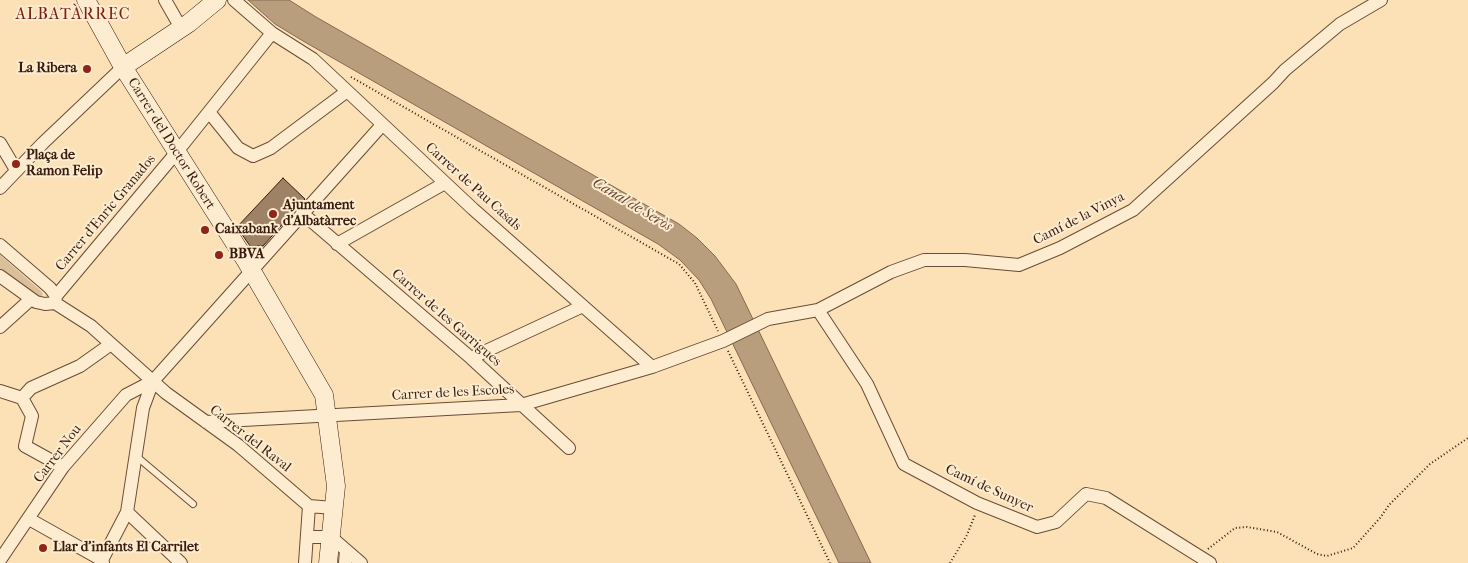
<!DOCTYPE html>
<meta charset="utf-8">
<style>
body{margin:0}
canvas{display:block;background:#fce1b7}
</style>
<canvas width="1468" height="563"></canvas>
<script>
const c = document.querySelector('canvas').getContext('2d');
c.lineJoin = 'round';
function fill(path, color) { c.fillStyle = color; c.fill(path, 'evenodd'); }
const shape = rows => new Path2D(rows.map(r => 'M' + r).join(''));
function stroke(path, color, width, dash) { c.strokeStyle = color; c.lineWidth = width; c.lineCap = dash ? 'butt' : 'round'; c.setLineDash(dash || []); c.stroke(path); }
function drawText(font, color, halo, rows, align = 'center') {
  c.font = font + ' "IM FELL French Canon",serif'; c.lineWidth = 4; c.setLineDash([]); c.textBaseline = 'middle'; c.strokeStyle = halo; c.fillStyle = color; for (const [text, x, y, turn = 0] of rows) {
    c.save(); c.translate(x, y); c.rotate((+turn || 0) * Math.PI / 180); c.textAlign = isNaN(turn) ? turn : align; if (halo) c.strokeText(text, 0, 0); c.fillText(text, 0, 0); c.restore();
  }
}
fill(shape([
 [0,255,41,291,43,294,39,300,30,296,0,269]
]), '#dbbf9a');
const water = shape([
 [248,0,289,0,316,17,679,224,697,238,715,256,736,284,871,563,839,563,711,299,699,280,680,260,658,244,303,41,275,24,248,0]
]);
fill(water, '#b99e7e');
stroke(water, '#856a51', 1);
const building = shape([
 [283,178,305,199,263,246,250,246,237,227,283,178]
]);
fill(building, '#9e8266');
stroke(building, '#381b0e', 1);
const lane = shape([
 [136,456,193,504]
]);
const street = shape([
 [165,0,181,28],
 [234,0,272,33,313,59,473,209,652,367],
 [209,112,238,148,253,156,271,148,346,92],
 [0,143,16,170],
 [0,188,43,143,123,67],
 [302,213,471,358,569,448],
 [337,244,445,183],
 [0,245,50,288,56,296,55,303],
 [0,276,36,302,45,304,55,303],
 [56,296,176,153,272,33],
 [55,303,91,326,166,393,238,445,309,506,333,508],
 [818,310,867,384,904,464,977,503,1037,527,1056,522,1086,494,1106,498,1210,563],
 [0,327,31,299],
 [471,358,583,306],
 [0,391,22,398,32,416,25,446,63,467],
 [22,398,31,388,80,366,111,344],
 [206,422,521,405,652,367,723,341,768,319,818,310,891,272,924,260,965,260,1019,265,1060,248,1133,210,1273,83,1285,70,1340,24,1381,0],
 [127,512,181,563],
 [29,519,102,560],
 [307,537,331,537,346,550,345,563],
 [346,550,361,563],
 [0,560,63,467,126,395,153,381],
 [103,563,102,560,127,512,143,408,153,381,382,125],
 [305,563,309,506]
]);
const secondary = shape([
 [86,0,123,67,246,261,324,395,336,486,328,563],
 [123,67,189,23,217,0]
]);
stroke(lane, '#694c38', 8);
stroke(street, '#694c38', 14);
stroke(secondary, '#381b0e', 19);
stroke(shape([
 [351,77,679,264,695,283,718,331],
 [728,351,830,563],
 [1208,549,1235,528,1247,527,1277,532,1317,554,1327,556,1353,548,1380,518,1389,505,1430,464,1468,438],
 [950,563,967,535,975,515]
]), '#381b0e', 2, [1, 2.5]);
stroke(lane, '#fdecd0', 6);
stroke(street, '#fdecd0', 12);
stroke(secondary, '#fdecd0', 18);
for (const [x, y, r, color] of [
 [87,69,5,"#8f2418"],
 [16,164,5,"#8f2418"],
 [273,214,5,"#8f2418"],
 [205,230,5,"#8f2418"],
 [219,255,5,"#8f2418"],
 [43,548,5,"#8f2418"]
]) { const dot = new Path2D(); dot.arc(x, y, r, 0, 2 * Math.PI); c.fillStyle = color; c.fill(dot); stroke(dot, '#fdecd0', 2); }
drawText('bold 14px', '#381b0e', '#fdecd0', [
 ["La Ribera",77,69,"right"],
 ["Plaça de",26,156],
 ["Ramon Felip",26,172],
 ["Ajuntament",283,206],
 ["d'Albatàrrec",283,222],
 ["Caixabank",215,230],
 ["BBVA",229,255],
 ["Llar d'infants El Carrilet",53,548]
], 'left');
drawText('14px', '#381b0e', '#fdecd0', [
 ["Carrer del Doctor Robert",171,144,58],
 ["Carrer de Pau Casals",473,187,42],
 ["Carrer d'Enric Granados",106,213,-50],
 ["Camí de la Vinya",1079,219,-27],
 ["Carrer de les Garrigues",446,318,41],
 ["Carrer de les Escoles",453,393,-3],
 ["Carrer del Raval",250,439,38],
 ["Carrer Nou",58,454,-53],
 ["Camí de Sunyer",989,489,25]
]);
drawText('italic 15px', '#654935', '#fdecd0', [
 ["Canal de Seròs",632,205,31]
]);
c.letterSpacing = '1px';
drawText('16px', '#7a1f14', '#fdecd0', [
 ["ALBATÀRREC",73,15]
]);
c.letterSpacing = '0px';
</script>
